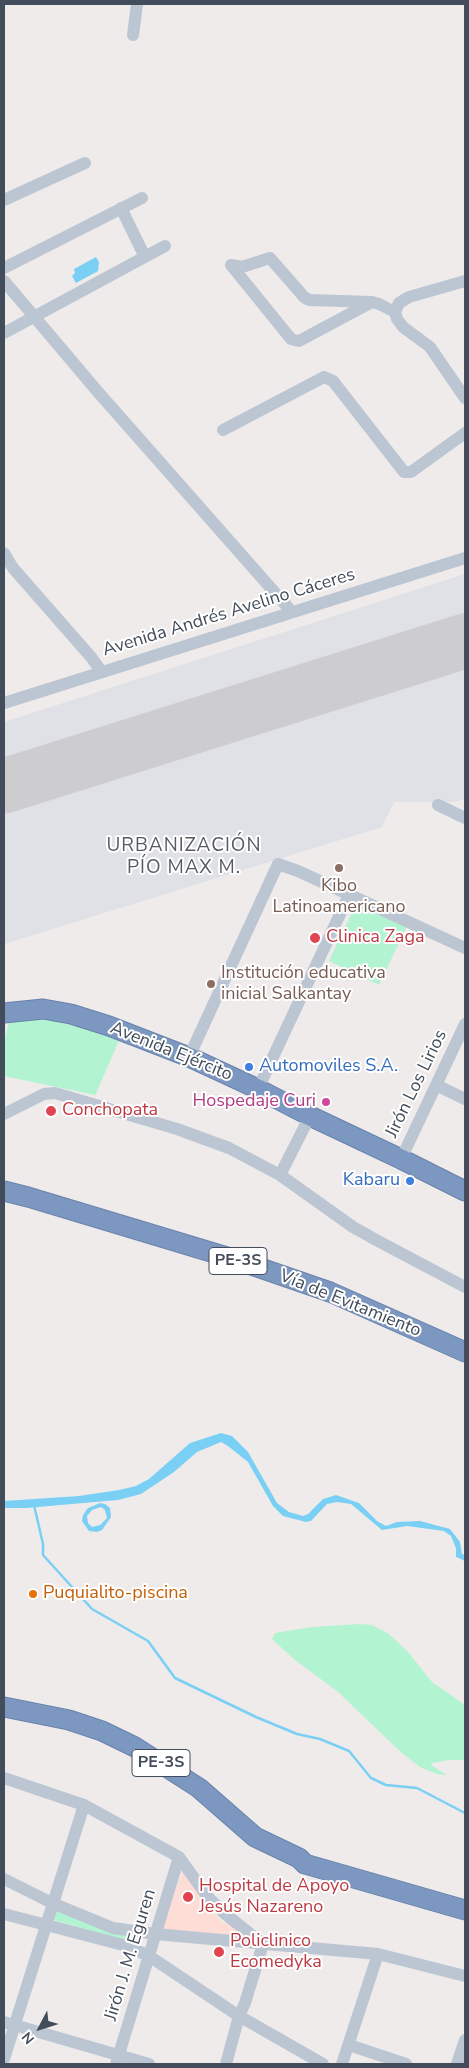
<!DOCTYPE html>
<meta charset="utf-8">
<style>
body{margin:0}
#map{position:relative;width:469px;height:2068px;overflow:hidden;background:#eeebea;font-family:"Nunito Sans",sans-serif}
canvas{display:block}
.frame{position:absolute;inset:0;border:5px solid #424c5a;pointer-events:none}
.north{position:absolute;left:15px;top:2003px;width:50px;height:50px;-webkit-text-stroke:4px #fff;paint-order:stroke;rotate:230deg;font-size:14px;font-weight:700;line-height:20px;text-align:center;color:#424c5a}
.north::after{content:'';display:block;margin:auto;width:18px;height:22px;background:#424c5a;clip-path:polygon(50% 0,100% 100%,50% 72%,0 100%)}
</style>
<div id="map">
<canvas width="469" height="2068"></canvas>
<div class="frame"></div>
<div class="north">N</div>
</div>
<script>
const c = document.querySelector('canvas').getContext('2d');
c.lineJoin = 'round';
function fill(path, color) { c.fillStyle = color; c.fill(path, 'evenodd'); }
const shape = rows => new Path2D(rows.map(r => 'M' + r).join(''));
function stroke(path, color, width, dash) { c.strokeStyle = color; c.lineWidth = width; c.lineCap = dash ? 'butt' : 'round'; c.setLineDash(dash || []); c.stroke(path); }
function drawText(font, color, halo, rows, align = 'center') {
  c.font = font + ' "Nunito Sans",sans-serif'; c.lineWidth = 4; c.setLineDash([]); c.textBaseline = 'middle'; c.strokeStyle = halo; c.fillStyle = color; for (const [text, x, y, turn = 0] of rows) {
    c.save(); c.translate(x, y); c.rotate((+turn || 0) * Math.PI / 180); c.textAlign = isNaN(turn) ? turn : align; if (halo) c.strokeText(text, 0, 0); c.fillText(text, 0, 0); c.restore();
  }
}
fill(shape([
 [183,1871,222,1923,229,1924,236,1930,235,1938,165,1931,161,1928]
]), '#fdddd6');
fill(shape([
 [465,574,465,799,454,802,394,802,382,827,4,944,4,722]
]), '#dfe1e7');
fill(shape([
 [357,902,407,926,379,985,329,961],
 [46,1018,120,1038,95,1096,95,1095,4,1076,4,1046,9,1021],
 [360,1624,372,1625,389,1634,408,1652,432,1682,465,1705,465,1760,449,1760,432,1763,431,1765,447,1775,437,1774,420,1767,403,1754,337,1691,295,1660,272,1639,275,1633,312,1627],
 [56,1910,132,1935,133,1938,126,1941,57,1921,54,1920]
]), '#b2f3d1');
fill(shape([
 [96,257,99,262,98,271,76,283,72,276,75,273,74,269],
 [221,1433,232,1436,248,1452,277,1503,289,1512,303,1516,308,1514,323,1499,336,1495,359,1503,377,1521,386,1526,397,1522,420,1521,450,1529,460,1542,462,1554,465,1555,465,1561,456,1557,456,1548,451,1536,444,1531,407,1526,382,1530,351,1504,337,1502,327,1504,311,1521,306,1522,283,1516,273,1506,248,1462,228,1446,221,1442,197,1452,174,1472,141,1494,118,1500,26,1508,4,1508,4,1501,79,1496,119,1490,136,1486,149,1479,190,1443],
 [100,1503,105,1504,110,1508,111,1517,102,1530,97,1532,89,1531,82,1521,83,1515,88,1508],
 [101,1507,105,1510,107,1518,100,1525,92,1527,88,1523,87,1516,92,1510]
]), '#7ad0f4');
stroke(shape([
 [34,1505,43,1544,43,1555,92,1609,148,1641,175,1678,256,1717,297,1734,320,1739,349,1751,371,1778,386,1785,417,1788,465,1813]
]), '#7ad0f4', 2.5);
stroke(shape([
 [4,786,465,641]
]), '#cdcdd0', 55);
const highway = shape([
 [4,1013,43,1009,71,1014,109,1026,189,1057,258,1089,310,1116,401,1159,465,1191],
 [4,1191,28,1197,234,1259,330,1292,465,1352],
 [4,1707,69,1720,102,1731,135,1747,199,1788,255,1837,299,1858,305,1864,465,1910]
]);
stroke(highway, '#6882ac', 21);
stroke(shape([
 [133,35,137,4],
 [4,200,85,163],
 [121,208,145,257],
 [231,265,291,339,299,341,372,302,379,304,395,312],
 [231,265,242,267,270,258,304,297,309,300,372,302],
 [4,268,142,198],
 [4,281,98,392,292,612],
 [465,281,409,297,399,303,395,312,397,319,403,327,430,347,465,398],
 [4,333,165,246],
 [223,430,324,377,333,381,404,472,411,472,465,433],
 [4,553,13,568,91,657,101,671],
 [4,703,465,558],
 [438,805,465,818],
 [189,1057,278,864,298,871,465,948],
 [436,1085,465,1099],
 [258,1089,349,895],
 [4,1114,44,1094,55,1093,177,1129,229,1148,280,1175,353,1227,378,1241,465,1287],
 [401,1159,465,1024],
 [280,1175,310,1116],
 [4,1778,84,1805,179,1857,207,1896,224,1913,263,1944,245,2003,239,2016,226,2064],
 [4,1879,52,1903,113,1928,155,1934,378,1954,465,1976],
 [4,1914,127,1946,149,1956,239,2016,323,2064],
 [4,2022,149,2064],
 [349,2045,406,2064],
 [4,2059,84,1805],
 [116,2064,179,1857],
 [342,2064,378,1954],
 [457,2064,465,2040]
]), '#bcc6d3', 12);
stroke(highway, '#7c98c0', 19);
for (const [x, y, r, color] of [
 [339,868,5,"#8d6e63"],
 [315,938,6,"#e0444e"],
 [211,984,5,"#8d6e63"],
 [249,1067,5,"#3f7fe0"],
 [326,1102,5,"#d1479c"],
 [51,1111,6,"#e0444e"],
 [410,1181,5,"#3f7fe0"],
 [33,1594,5,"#e8710a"],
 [188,1897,6,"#e0444e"],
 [219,1952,6,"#e0444e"]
]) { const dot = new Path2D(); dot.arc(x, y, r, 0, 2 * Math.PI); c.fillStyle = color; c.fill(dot); stroke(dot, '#fff', 2); }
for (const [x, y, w] of [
 [238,1261,58],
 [161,1763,58]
]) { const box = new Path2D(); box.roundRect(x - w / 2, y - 13.5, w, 27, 4); c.fillStyle = '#fff'; c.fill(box); stroke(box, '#424c5a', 1); }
drawText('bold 16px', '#424c5a', null, [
 ["PE-3S",238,1261],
 ["PE-3S",161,1763]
]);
drawText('18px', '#424c5a', '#fff', [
 ["Avenida Andrés Avelino Cáceres",229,613,-17],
 ["Avenida Ejército",171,1052,22],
 ["Jirón Los Lirios",417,1084,-64],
 ["Vía de Evitamiento",350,1304,22],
 ["Jirón J. M. Eguren",131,1955,-73]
]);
drawText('18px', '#785e54', '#fff', [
 ["Kibo",339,887],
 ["Latinoamericano",339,908],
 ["Institución educativa",221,974,"left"],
 ["inicial Salkantay",221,995,"left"]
]);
drawText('18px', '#be3a42', '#fff', [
 ["Clinica Zaga",326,938],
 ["Conchopata",62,1111],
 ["Hospital de Apoyo",199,1887],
 ["Jesús Nazareno",199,1908],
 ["Policlinico",230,1942],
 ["Ecomedyka",230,1963]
], 'left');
drawText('18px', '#366cbe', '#fff', [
 ["Automoviles S.A.",259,1067],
 ["Kabaru",400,1181,"right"]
], 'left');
drawText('18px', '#b23c85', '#fff', [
 ["Hospedaje Curi",316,1102]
], 'right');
drawText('18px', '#c56008', '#fff', [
 ["Puquialito-piscina",43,1594]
], 'left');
c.letterSpacing = '1px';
drawText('19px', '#575b61', '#fff', [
 ["URBANIZACIÓN",184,846],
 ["PÍO MAX M.",184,868]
]);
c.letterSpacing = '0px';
</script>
